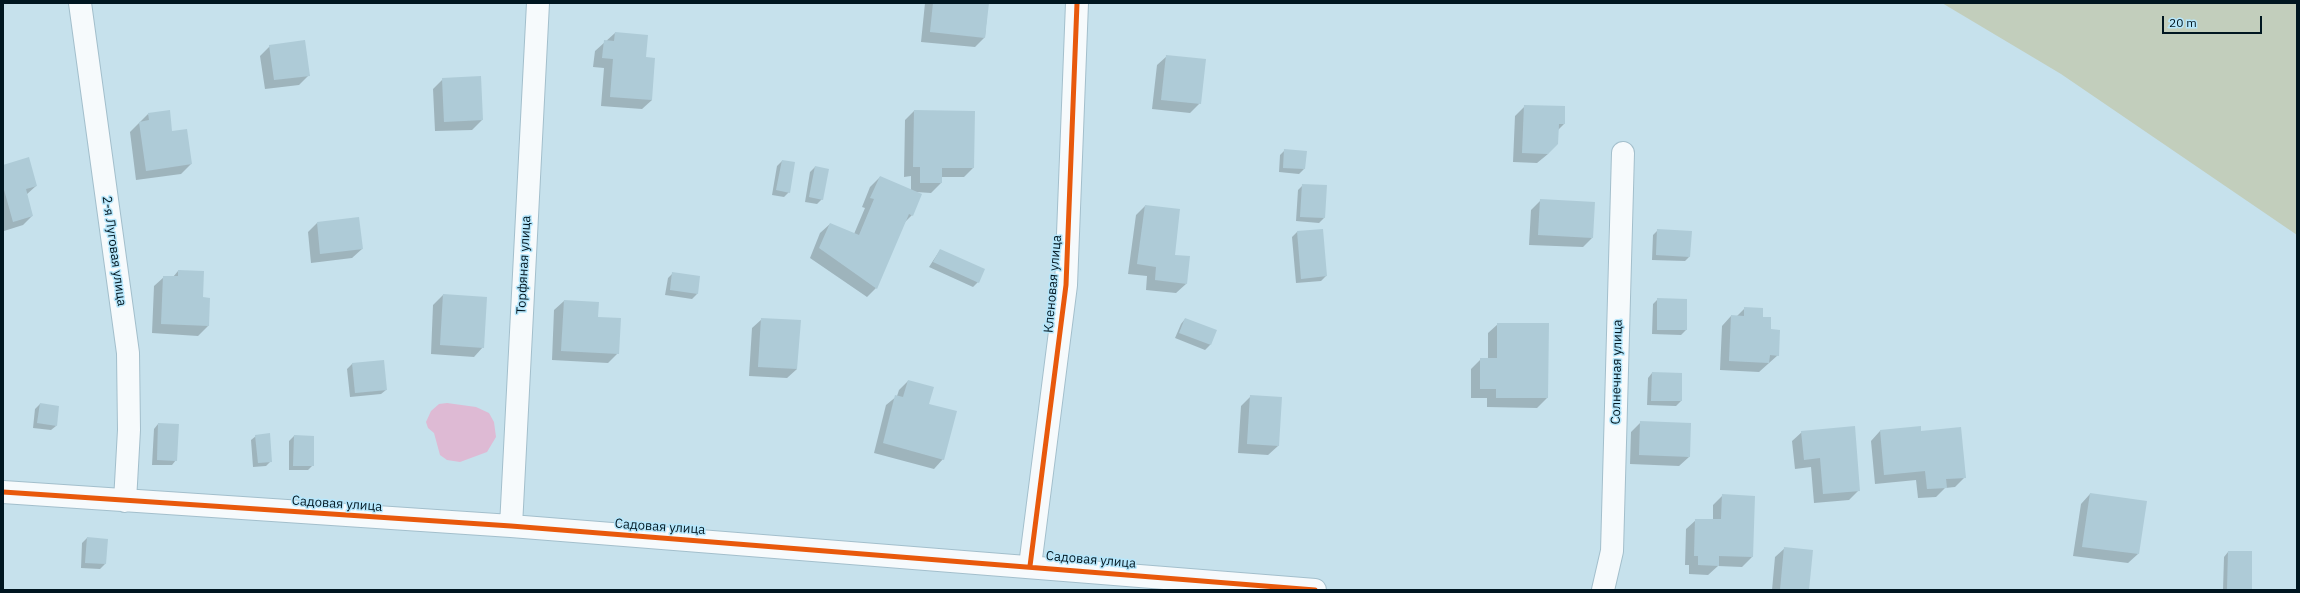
<!DOCTYPE html>
<meta charset="utf-8">
<style>
body{margin:0}
#map{position:relative;width:2300px;height:593px;overflow:hidden;background:#c6e1ec;font-family:"IBM Plex Sans",sans-serif}
canvas{display:block}
.frame{position:absolute;inset:0;border:4px solid #001620;pointer-events:none}
.scale{position:absolute;left:2162px;top:16px;width:100px;height:18px;box-sizing:border-box;border:2px solid #001620;border-top:0;padding-left:5px;font-size:12px;line-height:14px;white-space:nowrap;color:#001620;-webkit-text-stroke:3px #b6e7fc;paint-order:stroke}
</style>
<div id="map">
<canvas width="2300" height="593"></canvas>
<div class="frame"></div>
<div class="scale">20 m</div>
</div>
<script>
const c = document.querySelector('canvas').getContext('2d');
c.lineJoin = 'round';
function fill(path, color) { c.fillStyle = color; c.fill(path, 'evenodd'); }
const shape = rows => new Path2D(rows.map(r => 'M' + r).join(''));
function stroke(path, color, width, dash) { c.strokeStyle = color; c.lineWidth = width; c.lineCap = dash ? 'butt' : 'round'; c.setLineDash(dash || []); c.stroke(path); }
function drawText(font, color, halo, rows, align = 'center') {
  c.font = font + ' "IBM Plex Sans",sans-serif'; c.lineWidth = 3; c.setLineDash([]); c.textBaseline = 'middle'; c.strokeStyle = halo; c.fillStyle = color; for (const [text, x, y, turn = 0] of rows) {
    c.save(); c.translate(x, y); c.rotate((+turn || 0) * Math.PI / 180); c.textAlign = isNaN(turn) ? turn : align; if (halo) c.strokeText(text, 0, 0); c.fillText(text, 0, 0); c.restore();
  }
}
fill(shape([
 [1942,3,2297,3,2297,235,2061,74]
]), '#c2cebc');
fill(shape([
 [447,403,476,407,489,413,494,422,496,437,487,452,460,462,447,460,440,455,434,433,428,428,426,422,431,411,439,404]
]), '#debad4');
fill(shape([
 [925,3,988,3,985,37,975,47,921,42],
 [615,33,645,58,652,100,642,109,601,106,604,68,593,67,595,51],
 [270,46,309,75,299,85,265,89,260,56],
 [1167,56,1200,103,1190,113,1152,109,1157,65],
 [480,77,482,120,472,130,435,131,433,89,443,79],
 [1525,106,1564,124,1558,130,1548,154,1537,163,1513,162,1515,116],
 [914,111,973,168,964,177,941,177,941,183,931,193,916,192,912,215,903,224,876,288,867,297,810,258,820,233,830,224,854,234,865,208,862,207,870,187,880,177,911,191,911,176,904,177,905,120],
 [148,114,172,132,191,164,181,174,136,180,130,132],
 [1285,150,1304,169,1299,174,1279,172,1280,155],
 [782,161,789,192,784,197,772,195,777,166],
 [3,166,36,186,26,195,32,216,23,225,4,231],
 [815,167,822,199,817,204,805,202,810,172],
 [1303,185,1324,218,1319,223,1296,221,1298,190],
 [1541,200,1592,238,1583,247,1529,245,1531,210],
 [1145,206,1174,256,1186,284,1176,293,1146,290,1147,276,1128,274,1136,215],
 [317,223,362,249,352,258,311,263,308,232],
 [1322,230,1326,276,1321,281,1296,283,1292,237,1297,232],
 [1658,230,1690,256,1685,261,1652,260,1653,235],
 [940,250,978,282,973,287,929,267],
 [178,271,202,298,209,299,208,326,198,336,152,333,154,286,164,277,173,277],
 [673,273,699,277,697,294,692,299,665,295,668,278],
 [443,295,483,347,474,357,431,354,433,305],
 [1658,299,1686,330,1681,335,1652,334,1653,304],
 [564,301,598,303,597,318,618,353,608,363,552,360,554,310],
 [1745,308,1762,318,1770,330,1778,355,1759,372,1720,370,1722,326,1731,316,1736,317],
 [762,319,797,369,787,378,749,376,752,328],
 [1185,319,1216,331,1210,345,1205,350,1175,338,1181,324],
 [1498,324,1548,324,1547,398,1537,408,1487,407,1487,398,1471,398,1471,369,1481,359,1488,359,1488,333],
 [383,361,386,390,381,394,350,397,347,369,352,364],
 [1652,373,1681,374,1681,401,1676,406,1647,405,1648,378],
 [908,381,928,405,943,459,934,469,874,453,886,405,897,396,899,390],
 [1251,396,1278,446,1268,455,1238,453,1241,406],
 [40,404,56,426,51,430,33,428,35,409],
 [1641,422,1689,457,1679,466,1630,464,1631,432],
 [158,424,176,460,172,465,152,465,154,429],
 [1880,431,1921,432,1965,477,1955,487,1945,488,1936,497,1918,498,1916,480,1875,484,1871,441],
 [1802,432,1859,490,1849,500,1814,503,1811,467,1795,469,1792,441],
 [256,436,271,461,266,466,253,467,251,440],
 [294,436,313,465,308,470,289,470,289,441],
 [2090,494,2138,554,2128,563,2073,556,2081,504],
 [1723,495,1754,497,1752,557,1742,567,1718,566,1708,575,1689,574,1689,565,1685,565,1686,529,1696,520,1713,520,1713,505],
 [87,538,107,540,105,564,100,569,81,568,82,543],
 [1785,548,1808,590,1772,590,1775,557],
 [2228,552,2251,590,2223,590,2224,557]
]), '#0003');
fill(shape([
 [933,3,989,3,985,38,930,32],
 [615,32,648,35,646,57,655,58,652,100,610,97,613,59,602,58,604,40,614,41],
 [305,40,310,76,274,80,269,45],
 [1166,55,1206,59,1201,104,1161,100],
 [481,76,483,120,444,122,442,78],
 [1524,105,1565,106,1565,124,1559,124,1558,144,1548,154,1522,153],
 [170,110,172,131,187,129,192,164,146,171,139,122,149,120,148,113],
 [914,110,975,111,974,168,942,168,942,183,920,183,920,167,913,167],
 [1284,149,1307,151,1305,169,1283,168],
 [29,157,37,186,26,189,33,216,13,222,3,186,3,165],
 [782,160,795,162,790,193,776,190],
 [815,166,829,169,823,200,809,197],
 [880,176,922,194,913,216,909,214,877,289,819,248,830,223,859,235,874,199,870,198],
 [1302,184,1327,185,1325,218,1300,217],
 [1540,199,1595,202,1593,238,1538,235],
 [1145,205,1180,209,1175,255,1190,256,1187,284,1155,280,1156,267,1137,264],
 [359,217,363,249,320,254,317,222],
 [1323,229,1327,276,1301,279,1297,231],
 [1657,229,1692,231,1690,257,1656,255],
 [940,249,985,269,979,283,933,262],
 [178,270,204,271,203,297,210,298,209,326,161,324,163,276,178,276],
 [672,272,700,276,698,294,670,290],
 [443,294,487,297,484,348,440,345],
 [1657,298,1687,299,1687,330,1657,330],
 [564,300,599,302,598,317,621,318,619,354,561,351],
 [1744,307,1763,308,1763,317,1771,317,1771,329,1780,330,1779,356,1770,355,1769,363,1729,361,1731,315,1744,316],
 [761,318,801,320,797,369,758,367],
 [1185,318,1217,330,1211,345,1179,333],
 [1497,323,1549,323,1548,398,1496,398,1496,389,1480,389,1480,358,1497,358],
 [384,360,387,390,355,393,352,363],
 [1652,372,1682,373,1682,401,1651,401],
 [908,380,934,387,929,404,957,411,944,460,883,443,895,395,903,397],
 [1250,395,1282,397,1279,446,1247,444],
 [40,403,59,406,57,426,37,423],
 [1640,421,1691,423,1690,457,1639,455],
 [158,423,179,424,177,461,157,460],
 [1855,426,1860,491,1823,494,1820,458,1804,460,1801,431],
 [1921,426,1921,431,1961,427,1966,478,1946,479,1947,488,1927,489,1925,471,1884,475,1880,430],
 [270,433,272,462,258,463,255,435],
 [294,435,314,436,314,466,293,466],
 [2090,493,2147,501,2139,554,2082,547],
 [1722,494,1755,496,1753,557,1719,556,1719,566,1698,565,1698,556,1694,556,1695,519,1721,519],
 [87,537,108,539,106,564,85,563],
 [1784,547,1813,550,1809,590,1780,590],
 [2228,551,2252,551,2252,590,2227,590]
]), '#aecbd7');
const minor = shape([
 [80,3,128,353,129,430,125,501],
 [3,492,511,526,1315,590],
 [511,526,538,3],
 [1030,566,1066,285,1077,3],
 [1603,590,1612,551,1623,153]
]);
stroke(minor, '#a3bfcc', 24);
stroke(minor, '#f6fafc', 22);
stroke(shape([
 [3,492,511,526,1315,590],
 [1030,566,1066,285,1077,3]
]), '#e8590c', 5);
drawText('13px', '#001620', '#b6e7fc', [
 ["2-я Луговая улица",114,251,82],
 ["Торфяная улица",524,265,-87],
 ["Кленовая улица",1053,284,-85],
 ["Солнечная улица",1617,372,-89],
 ["Садовая улица",337,504,4],
 ["Садовая улица",660,527,4],
 ["Садовая улица",1091,560,5]
]);
</script>
